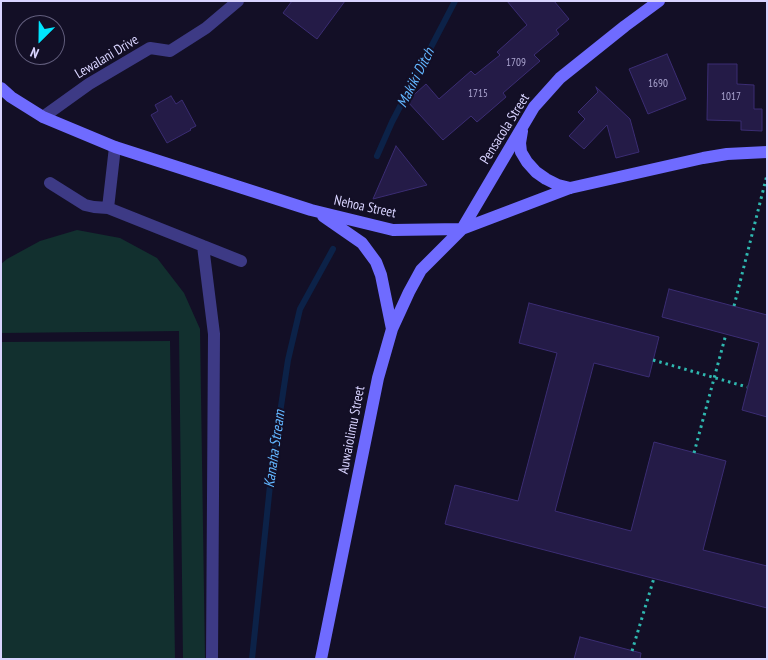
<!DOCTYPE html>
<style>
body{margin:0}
#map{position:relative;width:768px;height:660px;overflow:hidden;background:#130f26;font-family:"PT Sans Narrow",sans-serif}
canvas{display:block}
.frame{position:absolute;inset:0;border:2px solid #d9d4ff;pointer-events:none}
.north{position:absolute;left:15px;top:15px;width:50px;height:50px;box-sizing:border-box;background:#130f26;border:1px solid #625e7d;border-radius:50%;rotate:203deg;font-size:14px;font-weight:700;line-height:20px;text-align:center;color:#d9d4ff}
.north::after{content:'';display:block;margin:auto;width:18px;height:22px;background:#00e5ff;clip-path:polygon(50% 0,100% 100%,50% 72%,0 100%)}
</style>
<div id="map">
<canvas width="768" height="660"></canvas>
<div class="frame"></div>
<div class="north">N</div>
</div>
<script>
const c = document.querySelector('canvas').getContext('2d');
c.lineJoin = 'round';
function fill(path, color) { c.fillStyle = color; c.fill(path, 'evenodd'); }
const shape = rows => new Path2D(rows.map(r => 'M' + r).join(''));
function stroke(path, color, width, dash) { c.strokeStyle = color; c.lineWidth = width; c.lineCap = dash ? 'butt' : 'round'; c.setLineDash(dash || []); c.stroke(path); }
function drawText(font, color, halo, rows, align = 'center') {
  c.font = font + ' "PT Sans Narrow",sans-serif'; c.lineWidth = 4; c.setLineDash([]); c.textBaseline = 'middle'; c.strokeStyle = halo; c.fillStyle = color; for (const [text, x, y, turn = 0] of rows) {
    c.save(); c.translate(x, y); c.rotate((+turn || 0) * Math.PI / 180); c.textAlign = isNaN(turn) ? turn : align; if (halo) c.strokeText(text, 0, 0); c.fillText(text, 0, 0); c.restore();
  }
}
fill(shape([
 [77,230,120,238,157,258,184,293,200,329,205,659,183,659,179,331,1,333,1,264,7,259,40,241],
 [170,341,175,659,1,659,1,342]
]), '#12302f');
stroke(shape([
 [377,156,392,122,455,1],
 [252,659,272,466,288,360,300,309,333,249]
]), '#0c2248', 6);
const building = shape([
 [292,1,345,1,317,39,283,13,292,1],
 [507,1,554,1,569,19,556,30,559,34,534,55,540,61,503,93,506,97,477,122,471,116,443,140,407,101,426,84,439,99,471,71,475,75,500,55,497,52,527,25,507,1],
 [667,54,686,99,648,114,629,69,667,54],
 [708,64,737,64,737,84,754,85,754,109,762,109,762,131,741,130,741,121,707,120,708,64],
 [596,87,630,119,639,152,616,158,607,125,584,149,569,136,585,119,578,112,598,92,596,87],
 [171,96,176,104,182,100,196,126,190,129,191,130,167,143,151,115,158,111,155,105,171,96],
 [396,146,427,185,373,199,396,146],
 [669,289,767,315,767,417,742,410,759,343,662,317,669,289],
 [529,303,659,337,649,377,594,363,555,511,631,531,654,442,726,461,703,550,767,566,767,608,445,524,455,485,518,501,557,353,519,343,529,303],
 [580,637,641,653,640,659,574,659,580,637]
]);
fill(building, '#241b47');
stroke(building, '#3b2d73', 1);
stroke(shape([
 [734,306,767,175],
 [653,360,747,387],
 [694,453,726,334],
 [632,651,654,578]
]), '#2fb8b0', 3, [2.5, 4]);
stroke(shape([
 [115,147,108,208,241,261],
 [50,183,85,205,94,207,108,208],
 [203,246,214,334,212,659]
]), '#3d3a85', 12);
stroke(shape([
 [43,117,89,84,150,48,170,51,206,28,238,1]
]), '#3d3a85', 12);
stroke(shape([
 [1,88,11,97,43,117,115,147,311,210,393,230,462,229,570,188,703,158,727,154,767,152],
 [522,131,520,143,521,152,527,162,536,172,546,179,558,185,570,188],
 [323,216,362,243,376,262,381,275,392,329],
 [321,659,378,378,392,329,409,292,421,270,462,229,534,107,560,78,625,26,659,1]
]), '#6f6bff', 12);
drawText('11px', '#aca6d1', null, [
 ["1709",516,63],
 ["1690",658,84],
 ["1715",478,94],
 ["1017",731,97]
]);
drawText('14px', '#d9d4ff', '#130f26', [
 ["Lewalani Drive",107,57,-31],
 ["Pensacola Street",505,129,-58],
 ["Nehoa Street",365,207,12],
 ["Auwaiolimu Street",352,430,-79]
]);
drawText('italic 15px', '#62b6ff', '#130f26', [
 ["Makiki Ditch",416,78,-63],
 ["Kanaha Stream",275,449,-82]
]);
</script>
